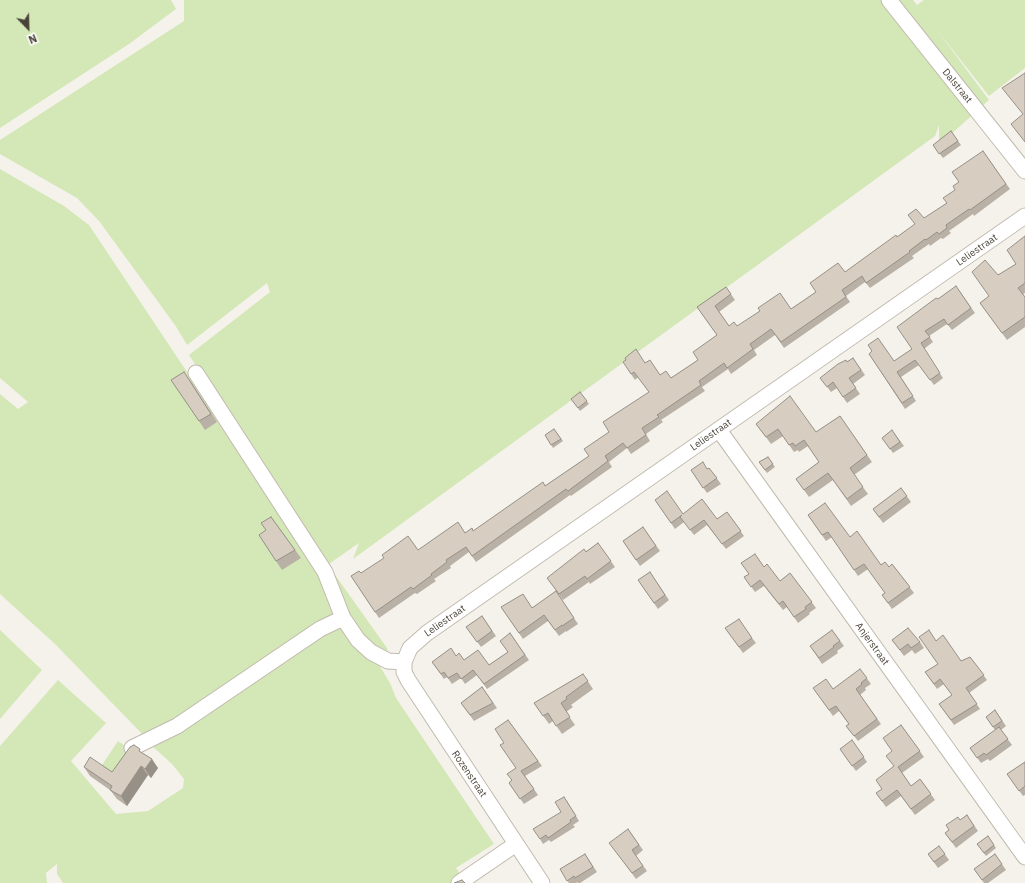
<!DOCTYPE html>
<style>
body{margin:0}
#map{position:relative;width:1025px;height:883px;overflow:hidden;background:#f5f2ec;font-family:"IBM Plex Sans",sans-serif}
canvas{display:block}
.north{position:absolute;left:8px;top:8px;width:40px;height:40px;-webkit-text-stroke:3px #fff;paint-order:stroke;rotate:157deg;font-size:11px;font-weight:700;line-height:16px;text-align:center;color:#4a4339}
.north::after{content:'';display:block;margin:auto;width:14px;height:18px;background:#4a4339;clip-path:polygon(50% 0,100% 100%,50% 72%,0 100%)}
</style>
<div id="map">
<canvas width="1025" height="883"></canvas>
<div class="north">N</div>
</div>
<script>
const c = document.querySelector('canvas').getContext('2d');
c.lineJoin = 'round';
function fill(path, color) { c.fillStyle = color; c.fill(path, 'evenodd'); }
const shape = rows => new Path2D(rows.map(r => 'M' + r).join(''));
function stroke(path, color, width, dash) { c.strokeStyle = color; c.lineWidth = width; c.lineCap = dash ? 'butt' : 'round'; c.setLineDash(dash || []); c.stroke(path); }
function drawText(font, color, halo, rows, align = 'center') {
  c.font = font + ' "IBM Plex Sans",sans-serif'; c.lineWidth = 3; c.setLineDash([]); c.textBaseline = 'middle'; c.strokeStyle = halo; c.fillStyle = color; for (const [text, x, y, turn = 0] of rows) {
    c.save(); c.translate(x, y); c.rotate((+turn || 0) * Math.PI / 180); c.textAlign = isNaN(turn) ? turn : align; if (halo) c.strokeText(text, 0, 0); c.fillText(text, 0, 0); c.restore();
  }
}
fill(shape([
 [0,0,171,0,176,9,129,44,0,128],
 [184,0,913,0,917,5,924,0,1025,0,1025,68,989,96,937,30,989,100,939,145,939,125,935,136,353,559,359,543,326,566,189,355,270,292,267,283,187,345,175,325,99,221,77,198,0,154,0,140,184,21],
 [0,169,64,206,89,225,323,576,339,617,237,687,144,736,55,644,0,594,0,394,18,409,28,402,0,378],
 [333,572,387,648,388,653,361,639,331,576],
 [330,626,345,628,376,660,390,683,396,698,494,844,456,868,466,883,63,883,57,874,57,864,46,873,47,883,0,883,0,746,58,680,106,723,71,761,116,814,148,811,183,788,184,779,172,764,151,745,214,710,243,691,309,646,320,632],
 [0,630,42,670,0,719],
 [118,741,137,754,119,781,100,768]
]), '#d3e8b6');
const minor = shape([
 [889,0,1025,171],
 [196,373,325,572,343,618,358,640,371,652,388,661,404,662],
 [719,430,1025,857],
 [132,748,177,726,320,629,343,618],
 [459,883,516,844],
 [542,883,408,680,404,672,404,662,410,648,427,633,1025,216]
]);
stroke(minor, '#c1baae', 17);
stroke(minor, '#fff', 15);
fill(shape([
 [951,131,961,145,943,158,933,145],
 [983,151,1010,189,974,216,973,214,949,231,951,233,943,239,941,238,930,246,929,244,912,256,914,258,870,288,865,282,846,296,850,302,784,348,775,335,754,350,757,355,731,374,728,369,702,387,705,391,661,420,663,422,646,434,650,441,631,454,627,448,609,462,612,467,571,496,570,495,476,562,469,552,450,566,451,568,434,579,436,581,417,594,415,593,379,618,351,576,361,573,418,550,465,532,473,531,545,486,589,456,609,432,649,392,638,377,635,380,631,374,645,363,660,375,671,378,698,360,717,335,697,307,726,287,735,300,719,312,729,326,737,326,791,309,947,203,955,190,959,182],
 [1025,236,1025,293,1023,294,1025,297,1025,327,1007,340,980,303,989,296,998,275,1016,264],
 [956,286,975,313,952,330,947,324,929,336,933,342,924,349,943,378,934,385,919,365,901,377,916,401,905,409,869,354,894,361,912,349,938,299],
 [853,358,865,375,853,384,860,394,847,403,837,388,831,392,820,378],
 [190,380,217,422,205,430,199,421],
 [580,392,589,404,580,411,571,399],
 [840,416,872,462,854,475,868,494,851,506,833,480,809,497,796,479,819,462,808,446,799,452,798,450,794,452,783,436,771,444,756,424,816,432],
 [554,429,563,441,553,448,545,435],
 [892,430,904,446,893,453,882,438],
 [768,457,775,467,767,473,759,462],
 [709,468,721,484,707,493,691,470,707,469],
 [901,488,911,502,883,523,873,509],
 [655,500,683,514,717,519,727,512,744,536,726,549,707,525,694,535,684,522,675,529],
 [808,515,850,537,881,565,889,567,892,564,914,593,892,609,882,595,885,593,868,569,858,576,832,537,826,541],
 [271,517,301,558,282,570,276,561,266,530],
 [643,527,660,551,640,566,623,541],
 [598,543,615,567,590,584,589,582,563,600,547,578],
 [764,567,780,581,790,573,816,608,809,613,810,614,798,623,787,607,783,610,764,586,755,592,744,577,749,574],
 [650,572,669,600,658,609,638,580],
 [556,591,578,624,566,632,566,631,559,636,548,621,523,639,501,607,532,608],
 [482,616,496,636,481,647,466,627],
 [725,628,752,638,756,643,743,653],
 [832,630,844,646,837,651,838,653,822,664,810,646],
 [510,633,529,660,487,689,477,675,465,684,461,678,452,684,447,677,444,679,432,662,456,656,464,660,489,665,508,652],
 [892,640,920,642,924,648,915,654,912,650,904,656],
 [936,640,961,661,970,657,987,680,969,693,980,709,954,725,939,704,952,695,944,684,937,689,925,672,938,664],
 [860,669,871,684,865,688,866,690,860,695,881,724,858,741,846,726,849,724,839,711,833,716,813,688,833,689],
 [583,674,593,689,571,705,573,707,566,712,575,725,562,734,553,721,549,724,534,703],
 [482,687,497,708,474,721,461,703],
 [995,710,1006,726,1001,730,1012,745,990,761,988,759,981,763,970,748,995,730,986,717],
 [508,720,542,766,525,776,538,795,524,804,509,783,511,780,516,768,504,743],
 [901,725,924,757,902,773,911,786,920,779,935,800,915,815,901,796,886,807,876,793,882,789,894,767],
 [852,740,867,762,856,771,840,749],
 [144,754,158,768,151,778,148,775,127,806,117,799,110,790,90,776,84,767,112,772],
 [1025,762,1025,795,1023,796,1007,774],
 [567,801,579,821,573,825,575,827,551,842,549,840,543,844,540,839,561,812],
 [967,815,978,831,956,848,945,833],
 [628,829,643,850,636,856,647,871,636,879,613,848],
 [988,836,996,848,986,856,977,844],
 [939,846,949,860,938,868,928,854],
 [585,854,597,872,580,883,578,883,578,882,576,883,569,883,560,869],
 [995,854,1006,870,988,883,984,883,974,869]
]), '#b9b1a6');
fill(shape([
 [152,759,158,768,151,778,145,769],
 [141,766,148,775,127,806,121,796]
]), '#969087');
const building = shape([
 [1025,73,1025,142,1011,124,1023,114,1002,88,1025,73],
 [951,131,958,141,939,154,933,145,951,131],
 [983,151,1006,184,970,210,969,209,946,225,947,228,939,234,937,232,926,240,925,239,909,251,910,252,866,283,862,276,842,290,846,297,781,342,771,329,750,344,753,349,727,368,724,363,699,381,701,385,657,415,659,417,642,428,646,435,627,448,623,443,605,456,608,461,568,491,566,489,472,556,466,547,446,560,447,562,431,574,432,575,413,589,411,587,375,612,351,576,359,571,361,573,384,558,382,555,408,536,418,550,458,522,465,533,472,528,473,531,543,482,545,486,589,456,584,449,609,432,603,422,649,392,634,372,631,374,623,362,626,360,625,358,636,349,645,363,650,360,660,375,666,371,671,378,698,360,693,352,717,335,697,307,726,287,731,294,715,306,729,326,734,322,737,326,760,311,758,308,780,293,791,309,816,292,810,283,838,263,845,272,896,235,897,237,915,224,908,215,916,209,924,218,947,203,943,198,955,190,953,186,959,182,952,172,983,151],
 [1025,236,1025,283,1018,288,1025,297,1025,317,1002,333,980,303,989,296,972,272,985,260,998,275,1016,264,1007,250,1025,236],
 [956,286,971,308,948,325,944,319,925,331,930,337,921,343,940,373,930,380,915,360,897,372,913,396,902,403,869,354,872,351,868,345,878,338,894,361,912,349,897,327,936,298,938,299,956,286],
 [853,358,861,370,849,378,856,388,843,397,833,382,827,387,820,378,838,364,846,360,847,362,853,358],
 [184,372,211,414,199,421,171,380,184,372],
 [580,392,587,401,578,408,571,399,580,392],
 [790,396,816,432,840,416,867,455,850,468,863,487,847,499,828,473,804,490,796,479,819,462,804,440,795,446,793,443,789,445,778,429,766,437,756,424,790,396],
 [554,429,561,439,551,445,545,435,554,429],
 [892,430,900,442,890,449,882,438,892,430],
 [768,457,773,464,765,470,759,462,768,457],
 [703,462,707,469,709,468,717,478,703,488,691,470,703,462],
 [901,488,907,496,879,517,873,509,901,488],
 [667,491,683,514,702,499,717,519,727,512,741,531,722,544,704,520,690,530,680,517,682,515,671,523,655,500,667,491],
 [825,503,850,537,857,531,881,565,885,562,889,567,892,564,910,587,888,603,882,595,885,593,864,564,854,570,828,532,822,535,808,515,825,503],
 [271,517,295,550,276,561,259,535,266,530,261,523,271,517],
 [643,527,656,546,636,560,623,541,643,527],
 [598,543,611,561,587,579,585,576,559,594,547,578,584,549,586,552,598,543],
 [755,554,764,567,767,564,780,581,790,573,812,602,805,607,806,609,794,617,783,601,779,604,760,580,751,587,744,577,749,574,741,563,755,554],
 [650,572,665,595,654,603,638,580,650,572],
 [556,591,574,618,562,626,562,625,555,630,544,615,519,633,501,607,523,594,532,608,556,591],
 [482,616,492,631,477,642,466,627,482,616],
 [739,619,752,638,739,647,725,628,739,619],
 [908,628,920,642,911,648,908,644,900,650,892,640,908,628],
 [832,630,840,641,833,646,834,647,819,658,810,646,832,630],
 [929,630,936,641,943,635,961,661,970,657,984,675,966,688,977,704,951,720,939,704,952,695,940,679,934,684,925,672,938,664,919,637,929,630],
 [510,633,525,655,484,684,473,670,461,679,457,673,448,678,444,672,441,674,432,662,451,648,456,656,459,653,464,660,478,650,489,665,508,652,500,641,510,633],
 [860,669,867,678,861,683,862,684,856,689,877,719,854,736,846,726,849,724,836,706,829,710,813,688,826,679,833,689,860,669],
 [583,674,588,681,566,697,567,699,561,703,570,717,556,726,548,713,543,716,534,703,583,674],
 [482,687,493,703,470,715,461,703,482,687],
 [995,710,1002,721,993,727,986,717,995,710],
 [508,720,538,761,521,771,534,789,520,799,509,783,512,780,507,774,516,768,500,745,504,743,495,729,508,720],
 [901,725,920,751,898,767,911,786,920,779,931,794,911,809,897,790,882,801,876,793,882,789,876,780,894,766,886,756,892,751,883,738,901,725],
 [999,727,1008,739,986,755,984,753,977,758,970,748,999,727],
 [852,740,864,757,852,766,840,749,852,740],
 [134,745,140,749,139,751,152,759,145,769,141,766,121,796,110,790,112,786,84,767,90,757,112,772,130,747,134,745],
 [1025,762,1025,786,1019,791,1007,774,1025,762],
 [564,797,576,816,570,820,571,822,548,838,546,835,540,839,533,829,561,812,555,802,564,797],
 [967,815,974,826,952,842,945,833,949,830,946,825,958,817,960,820,967,815],
 [628,829,639,845,632,850,643,866,632,873,609,843,628,829],
 [988,836,994,845,984,853,977,844,988,836],
 [939,846,945,854,934,862,928,854,939,846],
 [585,854,593,867,575,878,574,876,567,881,560,869,585,854],
 [995,854,1002,864,982,880,974,869,995,854],
 [462,880,465,883,454,883,462,880]
]);
fill(building, '#d7cec1');
stroke(building, '#969087', 1);
drawText('10px', '#4a4339', '#fff', [
 ["Dalstraat",957,86,51],
 ["Leliestraat",977,250,-35],
 ["Leliestraat",711,435,-35],
 ["Leliestraat",445,621,-35],
 ["Anjerstraat",872,644,54],
 ["Rozenstraat",469,774,56]
]);
</script>
